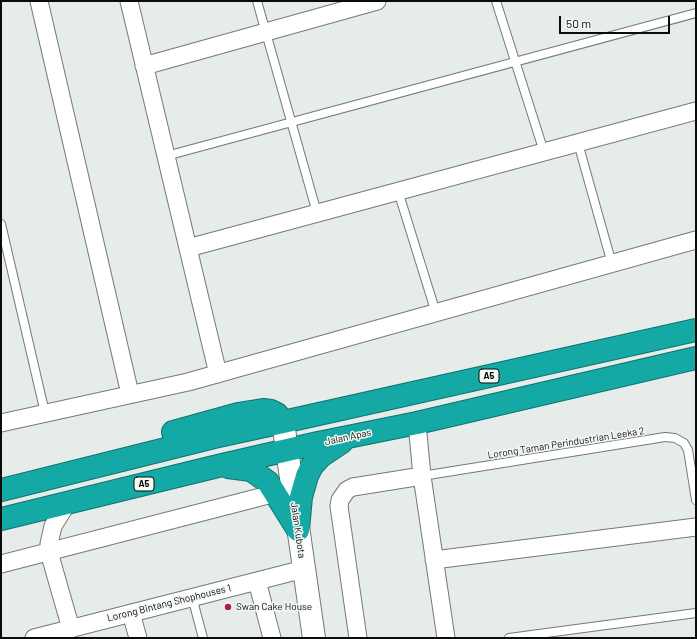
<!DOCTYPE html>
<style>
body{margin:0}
#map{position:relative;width:697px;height:639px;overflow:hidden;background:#e6ece9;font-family:Barlow,sans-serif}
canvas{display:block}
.frame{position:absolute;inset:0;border:2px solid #0a0c0b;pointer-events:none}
.scale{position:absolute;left:559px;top:16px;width:111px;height:18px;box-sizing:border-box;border:2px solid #0a0c0b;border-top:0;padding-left:5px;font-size:12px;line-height:14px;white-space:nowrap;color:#0a0c0b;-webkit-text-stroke:3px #f4f9f6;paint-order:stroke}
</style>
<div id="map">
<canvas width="697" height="639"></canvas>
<div class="frame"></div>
<div class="scale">50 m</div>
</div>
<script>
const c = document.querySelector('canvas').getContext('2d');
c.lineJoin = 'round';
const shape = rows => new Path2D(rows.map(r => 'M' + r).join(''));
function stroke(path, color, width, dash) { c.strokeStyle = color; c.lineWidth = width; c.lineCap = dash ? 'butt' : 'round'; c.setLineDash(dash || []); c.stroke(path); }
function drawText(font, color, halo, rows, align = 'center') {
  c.font = font + ' Barlow,sans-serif'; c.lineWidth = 3; c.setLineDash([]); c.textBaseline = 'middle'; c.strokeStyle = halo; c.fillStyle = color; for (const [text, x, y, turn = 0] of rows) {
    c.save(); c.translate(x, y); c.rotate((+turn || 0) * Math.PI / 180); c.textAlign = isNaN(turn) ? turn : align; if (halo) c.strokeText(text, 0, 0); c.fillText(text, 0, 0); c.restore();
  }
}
const lane = shape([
 [257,1,317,213],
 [496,1,544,152],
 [578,143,612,264],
 [166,156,696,13],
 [398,191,436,313],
 [1,224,45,413],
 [422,476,665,437,675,438,684,443,688,450,696,500],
 [192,597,203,638],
 [509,638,696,613]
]);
const street = shape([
 [39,1,130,394],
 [129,1,218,374],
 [144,66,377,1],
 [188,248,696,111],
 [1,423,188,382,696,240],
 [417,423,422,476,446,638],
 [68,502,53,526,49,544,49,552,71,629],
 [434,560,696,527],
 [1,564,276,493],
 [257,581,272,638],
 [131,613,138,638],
 [34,638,304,569],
 [358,638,339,506,340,500,347,490,353,487,422,476]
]);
const secondary = shape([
 [283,422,314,638]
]);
const highway = shape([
 [173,432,238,414,263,410,271,411,277,414,283,422],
 [228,467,251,470,268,482,298,530],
 [1,490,214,437,283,422,696,330],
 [1,519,218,466,318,443,417,423,696,358],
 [298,530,301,497,307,476,312,466,321,456,342,442]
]);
stroke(lane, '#747976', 10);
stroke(street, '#747976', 19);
stroke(secondary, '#747976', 24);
stroke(highway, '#10726e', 24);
stroke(lane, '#fff', 8);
stroke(street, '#fff', 17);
stroke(secondary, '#fff', 22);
stroke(highway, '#14a9a4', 22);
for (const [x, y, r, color] of [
 [228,607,4,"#ab1b55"]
]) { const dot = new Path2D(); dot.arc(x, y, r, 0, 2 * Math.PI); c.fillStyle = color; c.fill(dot); stroke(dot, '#f4f9f6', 1.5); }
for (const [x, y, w] of [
 [489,376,20],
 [144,484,20]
]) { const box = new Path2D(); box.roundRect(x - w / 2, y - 7, w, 14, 3); c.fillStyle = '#f4f9f6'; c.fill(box); stroke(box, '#0a0c0b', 1); }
drawText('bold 9px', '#0a0c0b', null, [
 ["A5",489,376],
 ["A5",144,484]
]);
drawText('10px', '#0a0c0b', '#f4f9f6', [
 ["Jalan Apas",348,437,-12],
 ["Lorong Taman Perindustrian Leeka 2",566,443,-9],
 ["Jalan Kubota",298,530,82],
 ["Lorong Bintang Shophouses 1",169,603,-14]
]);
drawText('10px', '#0a0c0b', '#f4f9f6', [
 ["Swan Cake House",236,607]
], 'left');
</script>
